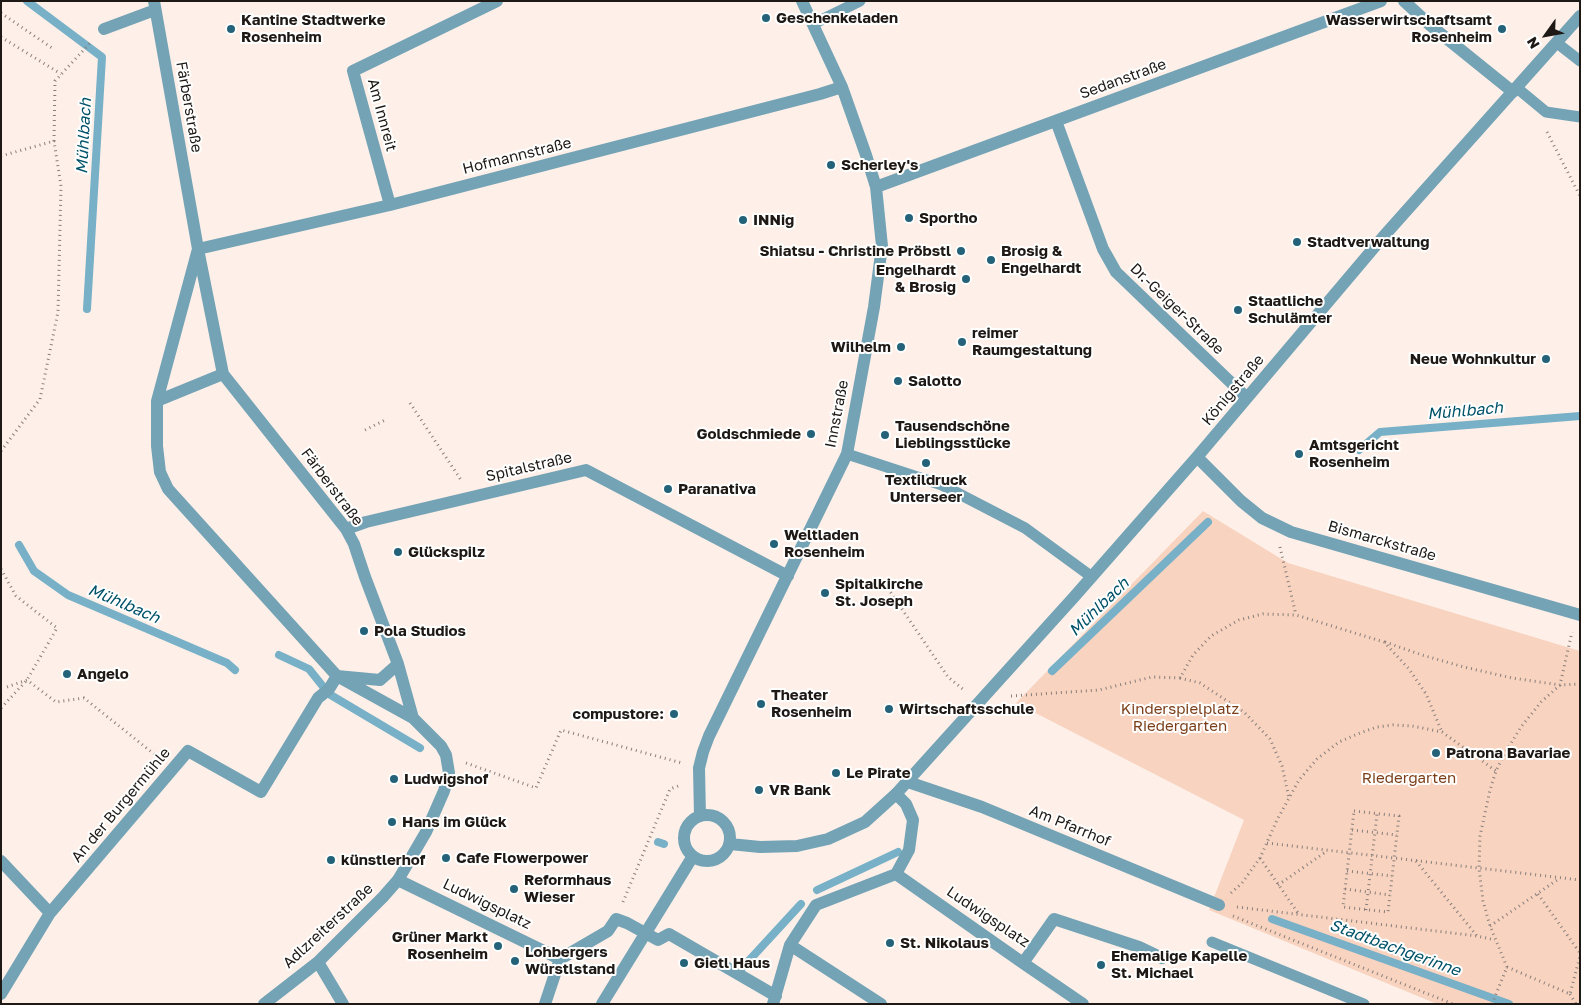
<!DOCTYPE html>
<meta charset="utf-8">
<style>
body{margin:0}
#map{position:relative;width:1581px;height:1005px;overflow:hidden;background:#fef0e8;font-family:"Golos Text",sans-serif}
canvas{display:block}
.frame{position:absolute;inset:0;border:2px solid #1f1916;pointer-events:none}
.north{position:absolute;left:1521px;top:10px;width:50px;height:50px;-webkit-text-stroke:4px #fff;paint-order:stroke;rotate:238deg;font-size:14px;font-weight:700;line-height:20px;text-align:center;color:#1f1916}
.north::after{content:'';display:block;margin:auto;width:18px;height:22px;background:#1f1916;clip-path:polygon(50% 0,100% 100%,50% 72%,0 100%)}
</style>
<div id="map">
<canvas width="1581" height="1005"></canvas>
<div class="frame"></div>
<div class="north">N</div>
</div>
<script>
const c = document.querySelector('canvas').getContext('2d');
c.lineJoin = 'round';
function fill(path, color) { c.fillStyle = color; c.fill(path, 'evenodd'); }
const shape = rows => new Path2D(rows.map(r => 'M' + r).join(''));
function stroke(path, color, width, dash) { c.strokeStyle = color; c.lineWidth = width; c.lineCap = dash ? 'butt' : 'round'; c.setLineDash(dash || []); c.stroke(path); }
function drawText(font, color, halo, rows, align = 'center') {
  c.font = font + ' "Golos Text",sans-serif'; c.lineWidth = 4; c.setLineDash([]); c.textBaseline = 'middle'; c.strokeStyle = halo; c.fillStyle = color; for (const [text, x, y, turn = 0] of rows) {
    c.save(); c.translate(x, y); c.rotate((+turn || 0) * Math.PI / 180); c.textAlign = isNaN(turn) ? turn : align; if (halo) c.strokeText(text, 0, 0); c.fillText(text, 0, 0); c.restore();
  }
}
fill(shape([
 [1203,511,1288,563,1580,651,1580,1004,1437,1004,1209,910,1244,820,1016,703]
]), '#f8d3c0');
stroke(shape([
 [27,1,102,57,87,309],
 [1359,450,1380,432,1580,416],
 [19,545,34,571,68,595,227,663,235,670],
 [279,655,309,669,329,694,420,748],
 [1052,671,1208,522],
 [658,842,664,844],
 [817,890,898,852],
 [1272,919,1509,1004],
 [743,967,801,904]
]), '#77b0c7', 8);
stroke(shape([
 [1,13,52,48],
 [1,37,61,74],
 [1547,132,1580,196],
 [1,156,54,141,55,81,91,42],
 [410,403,461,480],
 [365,430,387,419],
 [1,451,40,399,58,312,61,186,54,141],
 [1280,547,1296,615],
 [1,569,16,596,57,628,27,680,1,708],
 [885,584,948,677,964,690],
 [1385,642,1422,655,1464,667,1512,678,1560,685,1580,684],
 [1180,678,1200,683,1244,712,1270,739,1282,766,1289,798],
 [7,687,27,680,56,702,84,698,159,758],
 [1011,696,1099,690,1152,677,1180,678,1193,655,1211,636,1239,620,1263,614,1296,615,1384,642,1409,669,1426,694,1442,732],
 [466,763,536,788,561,730,682,763],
 [1354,811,1399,816,1388,912,1343,907,1354,811],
 [1352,830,1397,835],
 [1267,843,1580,880],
 [1260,858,1298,913],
 [1416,861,1477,936],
 [1347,871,1392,876],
 [1278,885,1327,851],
 [1345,889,1390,895],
 [1231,893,1242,883,1260,858,1277,820,1299,780,1317,759,1339,742,1360,733,1377,727,1393,725,1412,726,1442,732,1496,771],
 [1538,894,1580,953],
 [623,902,670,789,681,785],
 [1237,907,1477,936,1495,940],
 [1366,910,1377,814],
 [1233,916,1453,1004],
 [1490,926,1560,878],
 [1181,958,1193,959,1198,954],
 [1507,967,1490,926,1483,901,1479,868,1480,836,1490,790,1496,771,1505,753,1521,727,1541,702,1560,685,1572,632],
 [1570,994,1576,1004],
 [1492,1004,1507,967,1570,994,1580,956]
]), '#897f7a', 3, [1, 4]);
stroke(shape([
 [813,24,860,1],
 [1557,43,1580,61],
 [1517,88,1546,112,1580,117],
 [847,454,942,485,1025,528,1092,577],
 [1212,942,1364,1004]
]), '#74a3b6', 11);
stroke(shape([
 [896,874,1023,963,1083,1004],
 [398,880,560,959,608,931,616,919,627,923,658,940,669,934,776,996],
 [790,945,881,1004],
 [1023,963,1054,919,1139,947,1162,958],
 [545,1004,560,959],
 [773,1004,790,945,816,905,896,874,909,850,913,820,906,804,896,794]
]), '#74a3b6', 12);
stroke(shape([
 [154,1,198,249,223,374,346,529,354,544,365,577,398,664],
 [1404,1,1430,25,1513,92],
 [104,29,155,10],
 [1056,121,1103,249,1116,272,1247,398],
 [876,187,1381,1],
 [390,205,353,71,497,1],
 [157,401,223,374],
 [1197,457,1241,501,1262,518,1291,532,1580,615],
 [346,529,366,522,586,470,788,576],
 [908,782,982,807,1219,905],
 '684 838a23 23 0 1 1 46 0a23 23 0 1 1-46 0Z',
 [700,816,699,768,703,752,709,736,847,454,874,307,882,246,876,187,866,155,842,87,802,1],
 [730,844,760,847,797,846,828,839,865,822,896,794,1074,597,1197,457,1383,237,1580,16],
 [1,861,50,913],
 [318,962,343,1004],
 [1,994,50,913,188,751,261,792,318,698,329,689,337,676,168,489,160,472,157,446,157,401,198,249,390,205,820,94,842,87],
 [264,1004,318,962,383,897,398,880,426,832,444,791,449,773,446,755,441,746,413,718,337,676,380,680,398,664,413,718],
 [602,1004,693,856]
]), '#74a3b6', 12);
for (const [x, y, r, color] of [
 [766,18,5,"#236278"],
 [231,29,5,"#236278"],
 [1502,29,5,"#236278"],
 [831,165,5,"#236278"],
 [909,218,5,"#236278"],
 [743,220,5,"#236278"],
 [1297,242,5,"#236278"],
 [961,251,5,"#236278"],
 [991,260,5,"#236278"],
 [966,279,5,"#236278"],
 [1238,310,5,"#236278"],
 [962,342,5,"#236278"],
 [901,347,5,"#236278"],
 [1546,359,5,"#236278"],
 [898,381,5,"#236278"],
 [811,434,5,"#236278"],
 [885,435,5,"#236278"],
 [1299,454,5,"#236278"],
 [926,463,5,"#236278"],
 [668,489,5,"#236278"],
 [774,544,5,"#236278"],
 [398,552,5,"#236278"],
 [825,593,5,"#236278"],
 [364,631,5,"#236278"],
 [67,674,5,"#236278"],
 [761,704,5,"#236278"],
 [889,709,5,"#236278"],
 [674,714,5,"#236278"],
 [1436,753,5,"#236278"],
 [836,773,5,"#236278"],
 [394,779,5,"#236278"],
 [759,790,5,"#236278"],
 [392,822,5,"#236278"],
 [446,858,5,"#236278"],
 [331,860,5,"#236278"],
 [514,889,5,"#236278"],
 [890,943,5,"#236278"],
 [498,946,5,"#236278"],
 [515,961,5,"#236278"],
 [684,963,5,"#236278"],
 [1101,965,5,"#236278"]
]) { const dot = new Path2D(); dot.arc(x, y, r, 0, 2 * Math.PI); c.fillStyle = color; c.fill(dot); stroke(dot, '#fff', 2); }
drawText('bold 15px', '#1f1916', '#fff', [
 ["Geschenkeladen",776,18],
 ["Kantine Stadtwerke",241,20],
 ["Rosenheim",241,37],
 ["Wasserwirtschaftsamt",1492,20,"right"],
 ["Rosenheim",1492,37,"right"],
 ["Scherley's",841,165],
 ["Sportho",919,218],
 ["INNig",753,220],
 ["Stadtverwaltung",1307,242],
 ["Shiatsu - Christine Pröbstl",951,251,"right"],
 ["Brosig &",1001,251],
 ["Engelhardt",1001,268],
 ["Engelhardt",956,270,"right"],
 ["& Brosig",956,287,"right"],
 ["Staatliche",1248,301],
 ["Schulämter",1248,318],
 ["reimer",972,333],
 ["Raumgestaltung",972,350],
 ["Wilhelm",891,347,"right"],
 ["Neue Wohnkultur",1536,359,"right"],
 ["Salotto",908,381],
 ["Tausendschöne",895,426],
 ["Lieblingsstücke",895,443],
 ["Goldschmiede",801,434,"right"],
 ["Amtsgericht",1309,445],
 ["Rosenheim",1309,462],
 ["Textildruck",926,480,"center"],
 ["Unterseer",926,497,"center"],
 ["Paranativa",678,489],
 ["Weltladen",784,535],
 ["Rosenheim",784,552],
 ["Glückspilz",408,552],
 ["Spitalkirche",835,584],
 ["St. Joseph",835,601],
 ["Pola Studios",374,631],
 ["Angelo",77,674],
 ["Theater",771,695],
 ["Rosenheim",771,712],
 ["Wirtschaftsschule",899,709],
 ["compustore:",664,714,"right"],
 ["Patrona Bavariae",1446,753],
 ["Le Pirate",846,773],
 ["Ludwigshof",404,779],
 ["VR Bank",769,790],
 ["Hans im Glück",402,822],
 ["Cafe Flowerpower",456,858],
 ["künstlerhof",341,860],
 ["Reformhaus",524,880],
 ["Wieser",524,897],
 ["Grüner Markt",488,937,"right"],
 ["Rosenheim",488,954,"right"],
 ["St. Nikolaus",900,943],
 ["Lohbergers",525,952],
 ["Würstlstand",525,969],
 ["Ehemalige Kapelle",1111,956],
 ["St. Michael",1111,973],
 ["Gietl Haus",694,963]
], 'left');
drawText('15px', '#1f1916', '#fff', [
 ["Sedanstraße",1123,79,-20],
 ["Färberstraße",189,107,80],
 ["Am Innreit",382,115,75],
 ["Hofmannstraße",517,156,-14],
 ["Dr.-Geiger-Straße",1177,309,44],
 ["Königstraße",1233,390,-50],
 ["Innstraße",837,414,-79],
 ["Spitalstraße",529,467,-13],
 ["Färberstraße",332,487,53],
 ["Bismarckstraße",1382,541,16],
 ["An der Burgermühle",121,805,-50],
 ["Am Pfarrhof",1070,826,22],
 ["Ludwigsplatz",487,904,26],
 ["Ludwigsplatz",988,917,34],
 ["Adlzreiterstraße",328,926,-43]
]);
drawText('15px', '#7b3e19', '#fff', [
 ["Kinderspielplatz",1180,709],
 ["Riedergarten",1180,726],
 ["Riedergarten",1409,778]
]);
drawText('italic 16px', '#005269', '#fff', [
 ["Mühlbach",84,136,-87],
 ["Mühlbach",1465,411,-5],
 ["Mühlbach",124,604,23],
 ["Mühlbach",1099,607,-44],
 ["Stadtbachgerinne",1395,948,20]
]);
</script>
